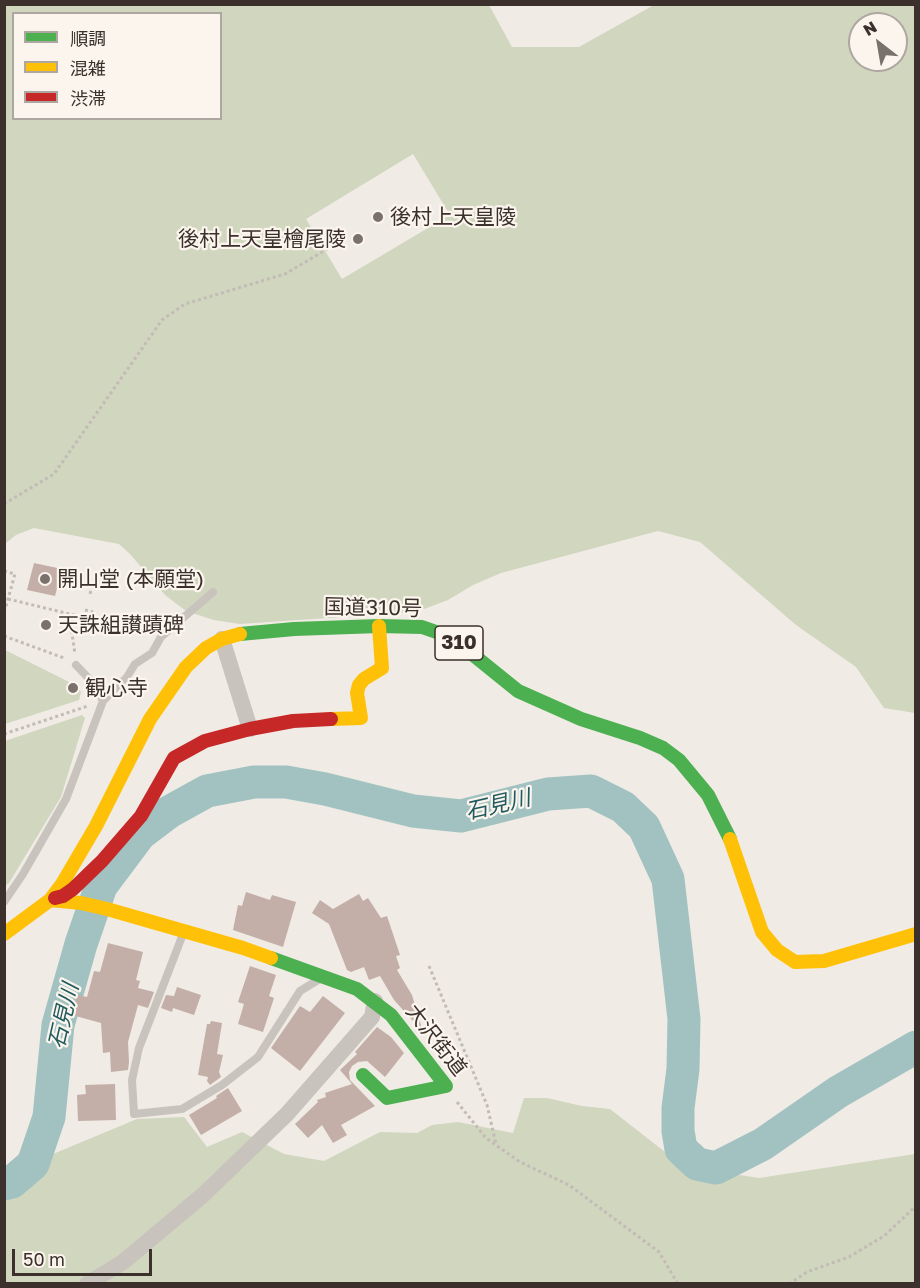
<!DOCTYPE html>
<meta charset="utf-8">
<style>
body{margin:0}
#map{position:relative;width:920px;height:1288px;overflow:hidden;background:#f0ebe5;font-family:"Golos Text","Noto Sans JP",sans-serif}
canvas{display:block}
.frame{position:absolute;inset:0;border:6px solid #3b302b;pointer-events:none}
.legend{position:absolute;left:12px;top:12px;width:210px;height:108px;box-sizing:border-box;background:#fbf5ee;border:2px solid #aea6a0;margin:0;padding:8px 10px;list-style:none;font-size:18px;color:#3b302b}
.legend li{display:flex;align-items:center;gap:12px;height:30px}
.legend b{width:30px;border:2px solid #aea6a0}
.north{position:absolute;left:848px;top:12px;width:60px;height:60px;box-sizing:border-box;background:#fbf5ee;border:2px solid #aea6a0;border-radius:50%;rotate:329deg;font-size:16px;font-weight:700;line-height:24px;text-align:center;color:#3b302b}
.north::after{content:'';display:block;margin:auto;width:21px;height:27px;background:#7a716c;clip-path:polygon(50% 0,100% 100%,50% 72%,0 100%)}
.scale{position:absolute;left:12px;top:1249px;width:140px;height:27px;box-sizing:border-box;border:3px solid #3b302b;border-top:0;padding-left:8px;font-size:18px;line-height:21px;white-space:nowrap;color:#3b302b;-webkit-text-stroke:4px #fbf5ee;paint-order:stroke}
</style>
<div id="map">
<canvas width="920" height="1288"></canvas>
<div class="frame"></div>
<ul class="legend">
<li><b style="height:8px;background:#4caf50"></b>順調</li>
<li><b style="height:8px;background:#ffc107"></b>混雑</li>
<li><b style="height:8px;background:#c62828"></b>渋滞</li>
</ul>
<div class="north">N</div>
<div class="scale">50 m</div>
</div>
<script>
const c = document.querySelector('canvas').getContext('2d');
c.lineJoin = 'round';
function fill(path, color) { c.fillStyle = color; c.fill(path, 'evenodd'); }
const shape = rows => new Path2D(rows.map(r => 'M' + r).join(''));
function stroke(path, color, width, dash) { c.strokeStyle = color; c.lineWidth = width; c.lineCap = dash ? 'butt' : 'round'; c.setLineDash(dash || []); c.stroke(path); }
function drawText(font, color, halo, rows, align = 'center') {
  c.font = font + ' "Golos Text","Noto Sans JP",sans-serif'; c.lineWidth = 4.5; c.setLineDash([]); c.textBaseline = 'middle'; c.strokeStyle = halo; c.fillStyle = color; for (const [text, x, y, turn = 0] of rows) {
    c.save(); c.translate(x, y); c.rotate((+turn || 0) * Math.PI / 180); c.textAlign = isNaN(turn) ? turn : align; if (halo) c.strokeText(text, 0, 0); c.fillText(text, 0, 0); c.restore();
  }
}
fill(shape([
 [5,5,489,5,512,47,579,47,654,5,915,5,915,713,884,708,856,667,796,625,700,542,658,531,501,573,473,585,448,600,416,612,240,624,214,620,186,611,165,595,130,554,119,544,34,528,16,535,5,544],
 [14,14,220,14,220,118,14,118],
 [860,24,896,24,896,60,860,60],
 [413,154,450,215,342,279,306,219],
 [5,650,77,686,81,692,79,700,5,724],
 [82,715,85,718,61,797,9,883,5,886,5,741],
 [524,1098,547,1098,582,1106,610,1109,683,1166,759,1178,915,1154,915,1283,5,1284,5,1174,137,1119,184,1117,207,1147,242,1132,284,1154,324,1161,380,1132,417,1133,432,1125,458,1122,513,1133]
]), '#d1d6bf');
stroke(shape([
 [4,1184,12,1182,33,1164,49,1117,58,1025,81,944,101,886,140,834,169,812,207,791,254,782,286,782,325,789,413,811,461,816,548,794,591,791,623,807,644,827,668,879,684,1019,683,1069,678,1108,678,1131,681,1149,697,1164,716,1168,763,1144,838,1092,916,1047]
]), '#a1c2c1', 33);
fill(shape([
 [34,563,62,569,55,596,27,590],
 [246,892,270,900,272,895,296,902,283,947,233,930,238,905,242,906],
 [359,894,363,901,368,898,381,918,387,916,400,955,396,956,400,968,397,970,412,995,423,1032,394,1000,380,976,369,980,364,967,351,972,347,970,329,924,312,913,320,900,333,909],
 [108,943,143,952,136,980,140,981,138,988,154,992,148,1008,138,1005,128,1042,129,1062,128,1070,111,1072,110,1052,103,1053,101,1023,72,1015,77,995,87,997,94,971,100,972],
 [250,966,276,975,269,996,274,998,263,1032,238,1024,244,1004,238,1002],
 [177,987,201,995,194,1015,173,1008,172,1012,161,1008,166,995,174,996],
 [323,996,345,1013,300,1071,271,1048,300,1006,310,1012],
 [211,1021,222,1023,217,1054,223,1055,219,1072,221,1077,210,1085,207,1081,208,1077,198,1075,207,1024,210,1024],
 [377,1027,391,1037,404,1053,385,1077,367,1061,358,1062,352,1066,349,1072,350,1080,375,1106,341,1125,347,1135,333,1143,322,1125,308,1138,295,1124,318,1102,317,1100,326,1097,325,1093,352,1084,340,1070,357,1054,355,1052],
 [115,1084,116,1120,78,1121,77,1095,86,1094,85,1085],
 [228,1088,242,1111,201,1135,189,1115,217,1098,216,1096]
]), '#c3afa7');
stroke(shape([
 [340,240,343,238],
 [4,504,54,474,162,320,185,304,285,274,329,248],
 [4,571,15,574,4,613],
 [81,583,81,582],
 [89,592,92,593],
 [8,599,74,615,71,627,75,654],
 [85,610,93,612],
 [4,636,64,658],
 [4,734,88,706],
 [429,966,487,1105,496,1144],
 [457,1102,486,1138,520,1162,569,1185,659,1252,678,1284],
 [789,1284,807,1272,849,1257,884,1236,916,1206]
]), '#c2bbb6', 3, [3, 3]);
stroke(shape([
 [103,701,127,677,135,664,152,653,161,637,213,592],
 [4,902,23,874,66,799,103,701,94,684,76,665],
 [183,934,139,1048,132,1080,134,1114,182,1109,222,1085,258,1057,300,991,318,980]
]), '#c9c3be', 8);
stroke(shape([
 [222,639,250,729],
 [87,1284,123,1262,203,1195,287,1114,372,1017,375,1001]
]), '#c9c3be', 16);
stroke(shape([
 [240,634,294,629,379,626,422,627,442,634,461,645,518,691,581,719,640,738,663,748,679,760,708,795,730,839],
 [271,958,357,989,391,1015,446,1086,387,1098,363,1075]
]), '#4caf50', 14);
stroke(shape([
 [331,719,361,718,357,693,359,685,364,679,382,668,379,626],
 [730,839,762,932,777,950,795,962,824,961,916,934],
 [50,900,81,903,107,909,243,948,271,958],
 [4,934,50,900,62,884,96,826,150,719,186,667,206,648,222,639,240,634]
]), '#ffc107', 14);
stroke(shape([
 [55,898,63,896,73,889,102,861,141,816,174,758,205,741,250,729,293,721,331,719]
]), '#c62828', 14);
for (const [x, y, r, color] of [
 [378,217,6,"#7a716c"],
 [358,239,6,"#7a716c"],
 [45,579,6,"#7a716c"],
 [46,625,6,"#7a716c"],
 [73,688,6,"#7a716c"]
]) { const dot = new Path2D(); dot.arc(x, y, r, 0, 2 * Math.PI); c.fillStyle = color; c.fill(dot); stroke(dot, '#fbf5ee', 2); }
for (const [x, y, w] of [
 [459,643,48]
]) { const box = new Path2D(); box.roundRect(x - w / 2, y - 17, w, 34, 4.5); c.fillStyle = '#fbf5ee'; c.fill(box); stroke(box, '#3b302b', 1.5); }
drawText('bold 20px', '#3b302b', null, [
 ["310",459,643]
]);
drawText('21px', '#3b302b', '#fbf5ee', [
 ["後村上天皇陵",390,217],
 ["後村上天皇檜尾陵",346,239,"right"],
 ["開山堂 (本願堂)",57,579],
 ["天誅組讃蹟碑",58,625],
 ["観心寺",85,688]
], 'left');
drawText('21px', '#3b302b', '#fbf5ee', [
 ["国道310号",373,608,1],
 ["大沢街道",436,1040,52]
]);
drawText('italic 22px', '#1f5a5e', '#fbf5ee', [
 ["石見川",498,805,-13],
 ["石見川",64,1016,-77]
]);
</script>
